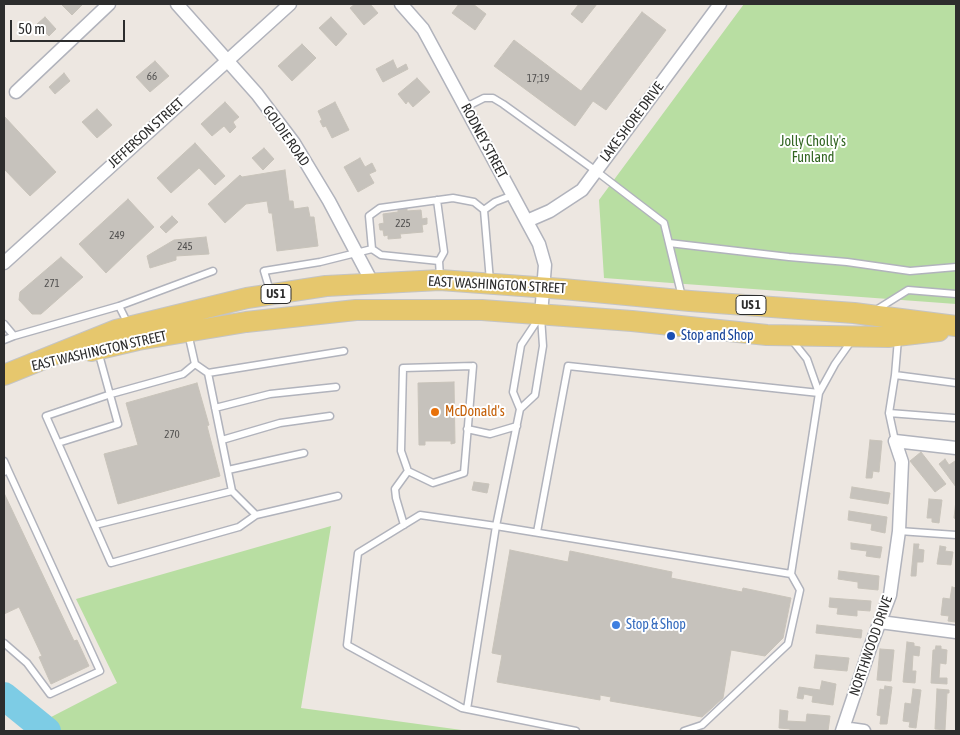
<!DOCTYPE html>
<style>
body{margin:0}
#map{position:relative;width:960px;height:735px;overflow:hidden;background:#ede7e1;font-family:"Asap Condensed",sans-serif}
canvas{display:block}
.frame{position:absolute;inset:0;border:5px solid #2d2d2d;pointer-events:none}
.scale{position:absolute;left:10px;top:20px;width:115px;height:22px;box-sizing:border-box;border:2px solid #2d2d2d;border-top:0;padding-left:6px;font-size:15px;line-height:18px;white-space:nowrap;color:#2d2d2d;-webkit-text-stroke:4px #fff;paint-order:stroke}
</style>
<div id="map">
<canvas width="960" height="735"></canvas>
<div class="frame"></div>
<div class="scale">50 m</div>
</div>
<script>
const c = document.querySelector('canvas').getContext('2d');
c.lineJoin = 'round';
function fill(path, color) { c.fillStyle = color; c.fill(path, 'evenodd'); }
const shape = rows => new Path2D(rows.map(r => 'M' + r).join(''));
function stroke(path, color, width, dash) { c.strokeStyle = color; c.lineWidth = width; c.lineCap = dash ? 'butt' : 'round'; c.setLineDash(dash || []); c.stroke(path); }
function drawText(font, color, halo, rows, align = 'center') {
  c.font = font + ' "Asap Condensed",sans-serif'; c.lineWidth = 4; c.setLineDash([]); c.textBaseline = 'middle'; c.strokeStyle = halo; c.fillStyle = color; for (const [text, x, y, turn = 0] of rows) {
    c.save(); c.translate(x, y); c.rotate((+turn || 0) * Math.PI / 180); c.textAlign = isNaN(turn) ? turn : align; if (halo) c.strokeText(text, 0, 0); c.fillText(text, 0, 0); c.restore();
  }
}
fill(shape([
 [744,4,956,4,956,304,604,278,599,200],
 [331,526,301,708,469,731,24,731,117,683,76,599]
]), '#b8dea2');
stroke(shape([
 [4,696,47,731]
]), '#7dcce5', 28);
const building = shape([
 [61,4,83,4,72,15,61,4],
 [355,4,370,4,378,13,364,25,350,8,355,4],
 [459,4,473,4,486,14,475,30,452,13,459,4],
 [579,4,597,4,582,23,571,14,579,4],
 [642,12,666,30,606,110,593,101,575,126,494,66,514,40,581,91,642,12],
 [45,17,56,29,49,36,37,24,45,17],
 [331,17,347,34,336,46,319,28,331,17],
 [302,44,316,58,292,81,278,66,302,44],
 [393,60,397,69,406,64,408,69,383,82,376,69,393,60],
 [155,61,169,76,150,92,136,77,155,61],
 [64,73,70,81,55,94,49,87,64,73],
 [417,78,430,92,413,107,408,101,406,104,398,94,417,78],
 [225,102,239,117,233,122,236,127,230,133,224,126,212,136,201,124,225,102],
 [335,102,349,130,332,138,326,126,323,127,320,121,322,120,318,111,335,102],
 [97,109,112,125,97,138,82,122,97,109],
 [4,116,56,172,30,196,4,169,4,116],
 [195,143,225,176,215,185,199,168,171,193,157,178,195,143],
 [264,148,274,159,263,170,252,158,264,148],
 [360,158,365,167,372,163,376,171,369,174,374,183,358,192,344,167,360,158],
 [285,170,289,201,293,201,294,209,308,207,310,217,314,217,318,246,277,251,272,213,269,213,267,201,246,204,225,223,208,204,240,175,242,177,285,170],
 [128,199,154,227,106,273,79,244,128,199],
 [407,208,407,211,421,210,422,219,427,218,427,224,422,225,423,232,400,234,401,238,388,239,388,235,384,236,383,230,380,230,379,224,384,223,383,214,398,212,398,209,407,208],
 [172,216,178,222,166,233,160,227,172,216],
 [206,237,209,254,176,256,176,260,150,268,147,256,174,240,206,237],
 [61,257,83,277,41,314,32,314,19,300,20,292,61,257],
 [454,382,455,443,451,444,451,441,425,441,425,445,419,445,418,383,454,382],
 [197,383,209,425,207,426,220,476,118,504,104,454,138,445,126,403,197,383],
 [870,440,882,441,879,472,873,471,872,478,866,478,870,440],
 [921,452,946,484,935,492,910,461,921,452],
 [945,459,949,465,955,461,956,463,956,487,939,464,945,459],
 [474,482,489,484,487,493,472,490,474,482],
 [852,487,890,493,888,504,850,498,852,487],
 [4,493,74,641,77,640,89,666,51,684,39,657,42,656,19,607,4,614,4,493],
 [929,499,942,500,939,523,932,522,932,518,927,518,929,499],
 [956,500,956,519,954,518,956,500],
 [849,511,887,517,885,533,871,530,872,524,848,520,849,511],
 [851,543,882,547,880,558,866,556,867,551,851,549,851,543],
 [914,544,919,544,918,549,924,550,923,562,917,562,916,576,911,576,914,544],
 [940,546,946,547,945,551,953,552,951,565,937,564,940,546],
 [510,550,568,562,570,551,672,572,671,578,742,592,743,588,791,598,783,638,765,656,731,650,723,698,702,717,610,701,611,697,600,695,600,700,497,682,502,655,492,653,510,550],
 [839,571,879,576,878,590,858,588,858,582,838,579,839,571],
 [952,587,956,588,955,622,948,621,949,616,941,615,943,598,950,599,952,587],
 [830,598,871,601,870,611,857,610,857,616,837,614,838,608,829,607,830,598],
 [817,625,862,630,861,638,816,633,817,625],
 [907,642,914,643,914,646,920,647,919,656,913,655,912,671,916,671,915,683,903,682,907,642],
 [936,646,941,646,941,649,947,650,946,664,940,663,939,678,947,678,947,684,931,683,933,650,935,650,936,646],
 [880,649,894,650,891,681,877,680,880,649],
 [816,655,849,658,847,671,814,668,816,655],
 [822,681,836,684,833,705,812,702,813,696,804,694,803,699,797,698,799,687,820,690,822,681],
 [885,686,892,687,887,724,880,724,881,716,877,715,880,689,884,690,885,686],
 [913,689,921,690,916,728,909,727,910,722,903,721,905,703,911,704,913,689],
 [937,689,949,690,949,693,947,693,945,730,935,729,937,689],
 [780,710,788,711,787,721,806,722,807,714,830,716,828,731,790,731,790,729,779,728,780,710]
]);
fill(building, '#c6c2bc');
stroke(building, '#c8c3ba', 1);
const service = shape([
 [466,107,484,98,493,98,503,104,596,171,664,223,682,297],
 [437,200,444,252,439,261],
 [484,210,495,202,513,195],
 [669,243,789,257,847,262,910,271,956,267],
 [372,249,369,216,380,208,453,198,474,202,484,210,490,281],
 [270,291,264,271,320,262,372,249,381,255,439,261,440,277],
 [876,310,908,290,956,294],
 [539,318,521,345,513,392,520,409,496,526,791,574],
 [4,324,14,336,119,306],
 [128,324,119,306,213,271],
 [188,333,195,364,208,373,232,491,256,515],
 [791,339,807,359,819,393],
 [4,340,14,336],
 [195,364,183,374,111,394,46,416,111,563,239,527,256,515,338,496],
 [473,366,464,473,433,483,408,471,401,451,403,368,473,366],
 [208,373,344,351],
 [895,375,956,383],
 [215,408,270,394,336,387],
 [520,409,535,395,543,346,541,317],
 [889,413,954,418],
 [467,429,490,434,517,426],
 [222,440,280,423,330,416],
 [895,441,889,413,895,375,898,339],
 [58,443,118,424,98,351],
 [4,461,8,470],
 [228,470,304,453],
 [4,472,8,470,100,671,50,694,27,663,4,643],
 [95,525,232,491],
 [404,525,396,498,395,489,408,471],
 [899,531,956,535],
 [537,532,568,366,819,393],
 [467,709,496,526,420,515,358,553,347,645,462,708,467,709,576,731],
 [684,731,702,725,788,644,800,590,791,574,819,393,835,364,852,340]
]);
const minor = shape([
 [177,4,257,94,294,143,329,201,373,284],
 [401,4,423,29,539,244,545,265,541,315],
 [16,92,109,4],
 [527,221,550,211,582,190,720,4],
 [4,263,290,4],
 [880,622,956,632],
 [843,728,864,731],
 [842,731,871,645,890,595,899,531,902,462,895,441,956,448]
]);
const primary = shape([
 [91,351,138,340,246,322,356,310,482,310,632,321,767,335,888,337,939,331],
 [4,375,116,330,247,298,326,286,440,280,563,289,690,301,854,313,956,326]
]);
stroke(service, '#b1b3bc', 9);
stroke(minor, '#b1b3bc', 15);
stroke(primary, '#c4c4c4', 22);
stroke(service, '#fff', 6);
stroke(minor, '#fff', 12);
stroke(primary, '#e6c76d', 20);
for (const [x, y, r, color] of [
 [671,336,5,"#1a4fb4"],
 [435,412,5,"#e8710a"],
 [616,625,5,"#3f7fe0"]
]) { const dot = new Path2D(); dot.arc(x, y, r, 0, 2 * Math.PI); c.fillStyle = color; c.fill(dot); stroke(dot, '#fff', 2); }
drawText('11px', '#535251', null, [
 ["66",152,77],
 ["17;19",538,79],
 ["225",403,224],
 ["249",117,236],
 ["245",185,247],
 ["271",52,284],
 ["270",172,435]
]);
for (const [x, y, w] of [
 [276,294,30],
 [751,305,30]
]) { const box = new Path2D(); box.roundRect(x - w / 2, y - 9.5, w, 19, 4); c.fillStyle = '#fff'; c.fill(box); stroke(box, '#2d2d2d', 1); }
drawText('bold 12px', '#2d2d2d', null, [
 ["US 1",276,294],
 ["US 1",751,305]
]);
drawText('14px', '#2d2d2d', '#fff', [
 ["LAKE SHORE DRIVE",632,122,-53],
 ["JEFFERSON STREET",146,133,-42],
 ["GOLDIE ROAD",286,136,55],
 ["RODNEY STREET",484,141,62],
 ["EAST WASHINGTON STREET",497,285,3],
 ["EAST WASHINGTON STREET",99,351,-13],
 ["NORTHWOOD DRIVE",871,646,-71]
]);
drawText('14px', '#316521', '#fff', [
 ["Jolly Cholly's",813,142],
 ["Funland",813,158]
]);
drawText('14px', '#164399', '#fff', [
 ["Stop and Shop",681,336]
], 'left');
drawText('14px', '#c56008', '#fff', [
 ["McDonald's",445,412]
], 'left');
drawText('14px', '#366cbe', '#fff', [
 ["Stop & Shop",626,625]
], 'left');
</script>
